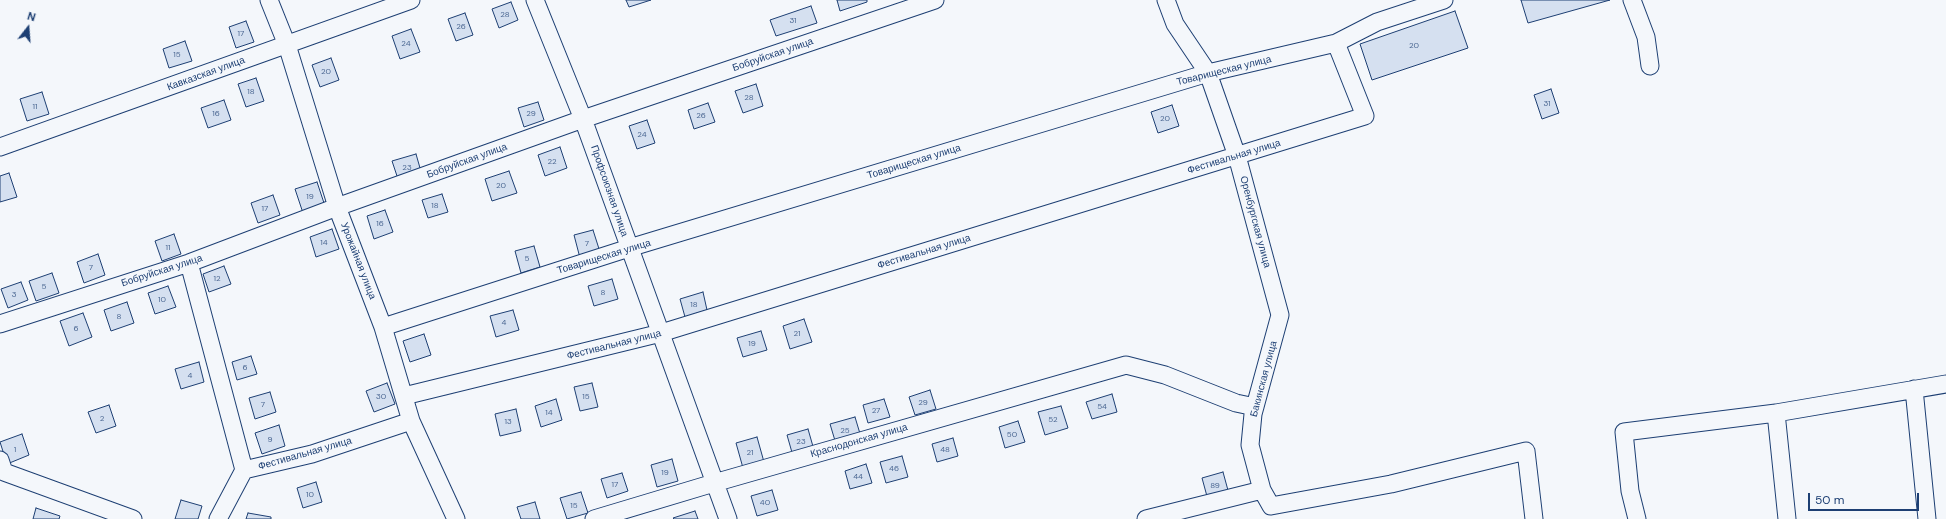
<!DOCTYPE html>
<meta charset="utf-8">
<style>
body{margin:0}
#map{position:relative;width:1946px;height:519px;overflow:hidden;background:#f4f7fb;font-family:"DM Sans",sans-serif}
canvas{display:block}
.north{position:absolute;left:8px;top:8px;width:40px;height:40px;-webkit-text-stroke:3px #f4f7fb;paint-order:stroke;rotate:17deg;font-size:11px;font-weight:700;line-height:16px;text-align:center;color:#1d3f73}
.north::after{content:'';display:block;margin:auto;width:14px;height:18px;background:#1d3f73;clip-path:polygon(50% 0,100% 100%,50% 72%,0 100%)}
.scale{position:absolute;left:1808px;top:493px;width:111px;height:18px;box-sizing:border-box;border:2px solid #1d3f73;border-top:0;padding-left:5px;font-size:12px;line-height:14px;white-space:nowrap;color:#1d3f73;-webkit-text-stroke:3px #f4f7fb;paint-order:stroke}
</style>
<div id="map">
<canvas width="1946" height="519"></canvas>
<div class="north">N</div>
<div class="scale">50 m</div>
</div>
<script>
const c = document.querySelector('canvas').getContext('2d');
c.lineJoin = 'round';
function fill(path, color) { c.fillStyle = color; c.fill(path, 'evenodd'); }
const shape = rows => new Path2D(rows.map(r => 'M' + r).join(''));
function stroke(path, color, width, dash) { c.strokeStyle = color; c.lineWidth = width; c.lineCap = dash ? 'butt' : 'round'; c.setLineDash(dash || []); c.stroke(path); }
function drawText(font, color, halo, rows, align = 'center') {
  c.font = font + ' "DM Sans",sans-serif'; c.lineWidth = 3; c.setLineDash([]); c.textBaseline = 'middle'; c.strokeStyle = halo; c.fillStyle = color; for (const [text, x, y, turn = 0] of rows) {
    c.save(); c.translate(x, y); c.rotate((+turn || 0) * Math.PI / 180); c.textAlign = isNaN(turn) ? turn : align; if (halo) c.strokeText(text, 0, 0); c.fillText(text, 0, 0); c.restore();
  }
}
const building = shape([
 [626,0,651,0,629,7,626,0],
 [837,0,867,0,867,2,840,11,837,0],
 [1521,0,1610,0,1528,23,1521,0],
 [511,2,518,20,499,28,492,9,511,2],
 [811,6,817,23,776,36,770,20,811,6],
 [1455,11,1468,48,1372,80,1360,44,1455,11],
 [465,13,473,35,456,41,448,19,465,13],
 [246,21,254,42,236,48,229,27,246,21],
 [411,29,420,52,400,59,392,36,411,29],
 [185,41,192,61,169,68,163,49,185,41],
 [331,58,339,80,320,87,312,65,331,58],
 [256,78,264,101,246,107,238,84,256,78],
 [756,84,763,106,743,113,735,91,756,84],
 [1551,89,1559,113,1542,119,1534,95,1551,89],
 [42,92,49,114,27,121,20,99,42,92],
 [224,100,231,120,208,128,201,108,224,100],
 [538,102,544,120,524,127,518,108,538,102],
 [708,103,715,122,694,129,688,110,708,103],
 [1172,105,1179,126,1158,133,1151,112,1172,105],
 [647,120,655,143,637,149,629,126,647,120],
 [560,147,567,168,545,176,538,155,560,147],
 [416,154,422,175,399,182,392,161,416,154],
 [509,171,517,193,492,201,485,179,509,171],
 [9,173,17,197,0,202,0,176,9,173],
 [317,182,325,206,303,213,295,189,317,182],
 [442,194,448,212,428,218,422,200,442,194],
 [273,195,280,215,258,223,251,203,273,195],
 [385,210,393,232,374,239,367,216,385,210],
 [332,229,339,249,316,257,310,237,332,229],
 [593,230,600,252,580,258,574,235,593,230],
 [174,234,181,254,162,261,155,241,174,234],
 [534,246,540,267,521,273,515,251,534,246],
 [98,254,105,275,84,283,77,262,98,254],
 [224,266,231,284,209,292,203,274,224,266],
 [52,273,59,293,36,301,29,281,52,273],
 [612,279,618,299,594,306,588,286,612,279],
 [21,282,28,300,8,308,1,289,21,282],
 [168,286,176,307,155,314,148,293,168,286],
 [703,292,707,310,685,317,680,299,703,292],
 [127,302,134,323,111,331,104,310,127,302],
 [513,310,519,330,496,337,490,316,513,310],
 [83,313,92,337,69,346,60,321,83,313],
 [804,319,812,342,790,349,783,326,804,319],
 [761,331,767,350,743,357,737,338,761,331],
 [424,334,431,355,410,362,403,341,424,334],
 [251,356,257,374,237,380,232,362,251,356],
 [199,362,204,382,181,389,175,369,199,362],
 [387,383,395,404,374,412,366,391,387,383],
 [592,383,598,407,580,411,574,387,592,383],
 [930,390,936,409,915,415,909,397,930,390],
 [270,392,276,412,255,419,249,398,270,392],
 [1112,394,1117,412,1092,419,1086,402,1112,394],
 [556,399,562,420,541,427,535,406,556,399],
 [884,399,890,417,868,423,863,405,884,399],
 [109,405,116,426,96,433,88,412,109,405],
 [1061,406,1068,428,1045,435,1038,412,1061,406],
 [516,409,521,431,500,436,495,414,516,409],
 [855,417,861,437,836,444,830,424,855,417],
 [1018,421,1025,442,1005,448,999,427,1018,421],
 [279,425,285,446,262,454,255,433,279,425],
 [808,429,814,450,793,456,787,435,808,429],
 [22,434,29,455,7,464,0,442,22,434],
 [757,437,764,462,743,468,736,443,757,437],
 [953,438,958,456,937,462,932,444,953,438],
 [902,456,908,477,886,483,880,462,902,456],
 [672,459,678,481,657,487,651,465,672,459],
 [866,464,872,483,850,489,845,471,866,464],
 [1223,472,1229,494,1208,500,1202,478,1223,472],
 [622,473,628,491,607,498,601,479,622,473],
 [316,482,322,502,303,508,297,488,316,482],
 [772,490,778,510,757,516,751,496,772,490],
 [581,492,588,513,567,519,560,498,581,492],
 [181,500,202,506,198,519,175,519,181,500],
 [535,502,540,519,521,519,517,507,535,502],
 [36,508,60,516,59,519,33,519,36,508],
 [695,511,698,519,674,519,673,518,695,511],
 [248,513,271,517,271,519,246,519,248,513]
]);
fill(building, '#d5e0f0');
stroke(building, '#1d3f73', 1);
const minor = shape([
 [269,0,287,45,337,207,383,327,411,421,456,519],
 [535,0,583,119,728,519],
 [1632,0,1646,37,1650,66],
 [0,147,411,0],
 [189,263,244,470],
 [0,324,189,263,337,207,583,119,935,0],
 [383,327,629,248,1208,73,1336,43,1377,22,1444,0],
 [1914,389,1927,519],
 [404,396,661,333,1365,116,1336,43],
 [1776,413,1946,384],
 [0,460,4,472,133,519],
 [244,470,312,454,411,421],
 [1262,490,1271,506,1391,484,1526,451,1534,519],
 [218,519,244,470],
 [594,519,714,483,1126,365,1165,375,1236,403,1255,407],
 [1146,519,1262,490,1250,445,1253,414,1280,315,1237,156,1208,73,1175,24,1166,0],
 [1637,519,1630,491,1624,432,1776,413,1787,519]
]);
stroke(minor, '#1d3f73', 19);
stroke(minor, '#f4f7fb', 17);
drawText('8px', '#4b6792', null, [
 ["28",505,15],
 ["31",793,21],
 ["26",461,27],
 ["17",241,34],
 ["24",406,44],
 ["20",1414,46],
 ["15",177,55],
 ["20",326,72],
 ["18",251,92],
 ["28",749,98],
 ["31",1547,104],
 ["11",35,107],
 ["16",216,114],
 ["29",531,114],
 ["26",701,116],
 ["20",1165,119],
 ["24",642,135],
 ["22",552,162],
 ["23",407,168],
 ["20",501,186],
 ["19",310,197],
 ["18",435,206],
 ["17",265,209],
 ["16",380,224],
 ["14",324,243],
 ["7",587,244],
 ["11",168,248],
 ["5",527,259],
 ["7",91,268],
 ["12",217,279],
 ["5",44,287],
 ["8",603,293],
 ["3",14,295],
 ["10",162,300],
 ["18",694,305],
 ["8",119,317],
 ["4",504,323],
 ["6",76,329],
 ["21",797,334],
 ["19",752,344],
 ["6",245,368],
 ["4",190,376],
 ["30",381,397],
 ["15",586,397],
 ["29",923,403],
 ["7",263,405],
 ["54",1102,407],
 ["27",876,411],
 ["14",549,413],
 ["2",102,419],
 ["52",1053,420],
 ["13",508,422],
 ["25",845,431],
 ["50",1012,435],
 ["9",270,440],
 ["23",801,442],
 ["1",15,450],
 ["48",945,450],
 ["21",750,453],
 ["46",894,469],
 ["19",665,473],
 ["44",858,477],
 ["17",615,485],
 ["89",1215,486],
 ["10",310,495],
 ["40",765,503],
 ["15",574,506]
]);
drawText('10px', '#1d3f73', '#f4f7fb', [
 ["Бобруйская улица",773,55,-19],
 ["Товарищеская улица",1224,71,-14],
 ["Кавказская улица",206,74,-20],
 ["Фестивальная улица",1234,157,-17],
 ["Бобруйская улица",467,161,-20],
 ["Товарищеская улица",914,162,-17],
 ["Профсоюзная улица",609,191,71],
 ["Оренбургская улица",1255,222,75],
 ["Фестивальная улица",924,252,-17],
 ["Товарищеская улица",604,257,-17],
 ["Урожайная улица",358,261,69],
 ["Бобруйская улица",162,271,-18],
 ["Фестивальная улица",614,345,-14],
 ["Бакинская улица",1264,379,-75],
 ["Краснодонская улица",859,441,-16],
 ["Фестивальная улица",305,454,-16]
]);
</script>
